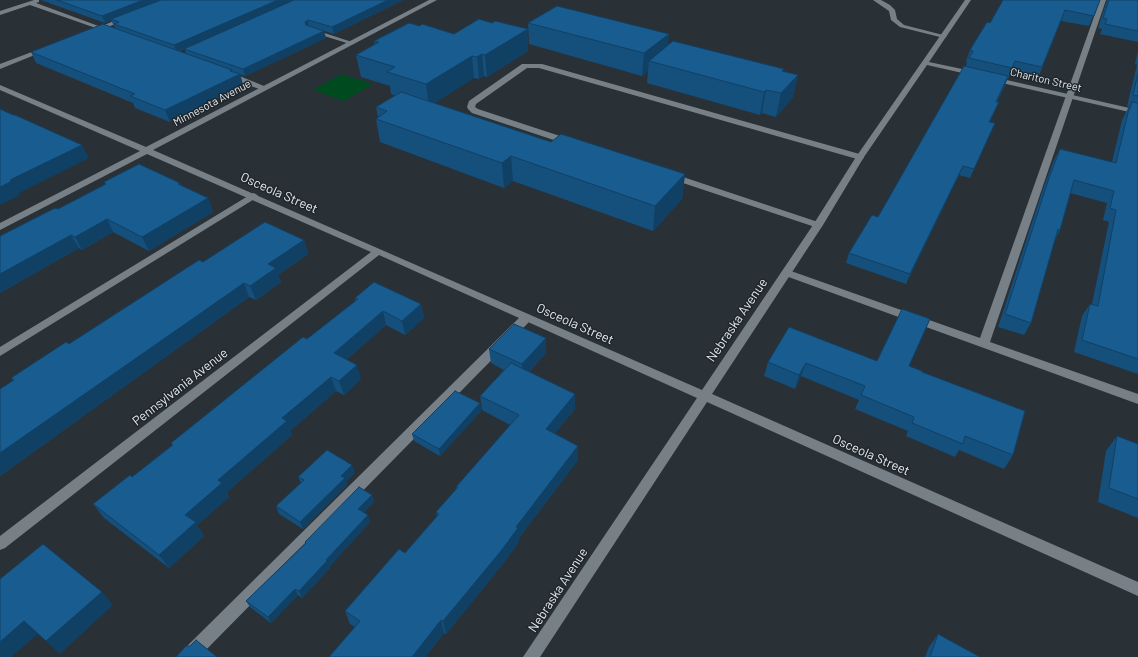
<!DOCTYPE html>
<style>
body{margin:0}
canvas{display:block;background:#293036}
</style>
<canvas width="1138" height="657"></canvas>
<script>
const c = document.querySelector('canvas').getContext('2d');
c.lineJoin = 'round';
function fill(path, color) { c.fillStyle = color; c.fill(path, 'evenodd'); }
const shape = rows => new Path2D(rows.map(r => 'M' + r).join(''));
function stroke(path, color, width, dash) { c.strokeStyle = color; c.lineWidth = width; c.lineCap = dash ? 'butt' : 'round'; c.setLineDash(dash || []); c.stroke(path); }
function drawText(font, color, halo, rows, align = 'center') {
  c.font = font + ' Barlow,sans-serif'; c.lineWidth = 3; c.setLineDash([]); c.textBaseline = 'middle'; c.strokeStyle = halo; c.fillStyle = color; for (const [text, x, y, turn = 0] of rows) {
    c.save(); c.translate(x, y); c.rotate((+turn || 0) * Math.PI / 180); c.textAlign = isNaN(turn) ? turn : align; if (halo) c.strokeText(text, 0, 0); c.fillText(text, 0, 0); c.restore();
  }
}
fill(shape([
 [341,74,373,84,344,101,313,90]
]), '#004a20');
fill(shape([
 [34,0,39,0,39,2,36,3,112,31,107,32,30,5,0,15,0,11,34,0],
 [873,0,881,0,890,5,895,10,897,19,904,25,947,36,944,38,900,27,891,20,889,11,873,0],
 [1100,0,1106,0,990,342,1138,394,1138,404,783,275,782,273,783,271,791,271,980,338,1100,0],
 [308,29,312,29,355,43,350,44,308,31,308,29],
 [522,64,542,64,863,155,864,157,863,159,857,159,539,68,527,68,476,104,475,107,478,109,572,140,573,142,572,144,566,144,472,113,468,109,467,107,469,101,522,64],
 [226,73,232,73,269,88,265,90,262,90,226,77,226,73],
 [671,173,821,223,823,225,821,227,815,227,668,178,667,176,668,174,671,173],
 [253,193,256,194,258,196,256,198,0,356,0,347,253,193],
 [526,314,530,315,531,318,530,321,199,657,180,657,182,651,522,315,526,314]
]), '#788087');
fill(shape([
 [429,0,437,0,153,150,702,390,813,225,856,157,965,0,971,0,929,62,976,72,980,74,976,76,927,65,864,157,823,225,712,394,1138,582,1138,596,707,402,540,657,523,657,697,398,379,255,5,548,0,550,0,536,371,252,147,154,0,230,0,223,140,151,0,90,0,85,146,147,429,0],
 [126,16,129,18,128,19,95,32,90,31,126,16],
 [45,47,47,48,47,50,0,69,0,64,45,47],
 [989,76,1138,110,1138,114,989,80,989,76]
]), '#788087');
fill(shape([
 [41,0,403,0,334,34,318,29,326,38,245,76,240,74,243,85,170,122,135,108,133,103,36,63,31,52,116,29,115,27,114,26,111,20,105,23],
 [185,49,186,54,180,51],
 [1100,0,1089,26,1061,21,1038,78,1011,72,997,102,995,111,990,122,995,123,970,178,959,175,906,284,846,263,849,253,878,217,966,66,967,61,966,61,970,50,990,23],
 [1107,0,1138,0,1138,42,1100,34,1102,29,1098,28],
 [492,23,528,29,528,51,487,77,484,76,479,79,474,78,434,103,551,142,685,174,682,199,653,231,513,181,504,188,380,142,376,119,378,117,376,107,396,96,391,94,390,86,361,77,356,55,375,45,374,41,420,26,454,34],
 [528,23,668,45,798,75,793,97,776,117,762,113,760,115,647,83,648,71,642,76,529,44],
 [1138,51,1138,374,1074,352,1082,316,1090,304,1092,304,1109,222,1103,220,1107,203,1070,193,1060,230,1055,240,1031,323,1024,335,998,327,1043,189,1054,160,1060,149,1112,162,1122,120,1129,106,1127,106,1137,65,1135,64],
 [104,182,180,183,182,186,208,198,213,212,149,251,113,232,82,250,79,248,0,293,58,209,105,184],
 [304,240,308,254,278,275,281,282,256,300,249,297,0,476,0,389,13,381,11,378,69,344,203,262],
 [355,298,421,304,424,318,405,335,386,325,346,360,361,379,344,395,336,391,290,431,292,435,227,492,229,497,197,525,204,536,169,568,104,518,93,504,132,477,172,445,171,443,307,339,355,301],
 [546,338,546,353,529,372,575,409,554,434,578,460,519,538,519,542,502,565,446,634,444,633,425,657,329,657,355,627,350,624,345,611,405,553,437,516,436,512,457,489,456,487,510,425,482,410,480,396,504,370,491,363,489,349],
 [877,361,909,366,1013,455,1004,469,959,450,955,457,906,436,908,431,855,409,859,400,801,376,795,389,764,376,768,362],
 [480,403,481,411,440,456,414,441,412,434],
 [1117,436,1138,444,1138,518,1098,502,1106,451],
 [355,472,346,481,347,485,303,529,279,514,276,506,301,483,298,477],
 [372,495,374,502,364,512,370,522,329,567,330,568,302,598,298,595,271,623,250,607,246,601,305,543,305,542],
 [938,634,980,657,925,657,929,647]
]), '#154f7c');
fill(shape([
 [143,0,163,0,111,19,111,20,105,23,102,16],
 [278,0,295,0,177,52,174,45],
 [388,0,403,0,334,34,332,27],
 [308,20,309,27,306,29,305,22],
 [528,29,528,51,487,77,485,55],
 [324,31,326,38,245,76,243,69],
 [669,34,667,56,649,61,648,71,642,76,644,53],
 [482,54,484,76,479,79,477,57],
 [472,56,474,78,429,107,426,84],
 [232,70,234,77,240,74,243,85,170,122,165,110],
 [798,75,793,97,776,117,781,93],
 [766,90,762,113,760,115,764,92],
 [995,123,991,133,970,178,974,169],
 [82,145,89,158,19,193,20,195,0,205,0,187,10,180],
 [511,156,513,181,504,188,502,163],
 [963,166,959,175,906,284,910,274],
 [685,174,682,199,653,231,655,206],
 [208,198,213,212,149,251,142,237],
 [107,219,113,232,82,250,75,237],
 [71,235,79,248,0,293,0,274],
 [304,240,308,254,278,275,281,282,256,300,250,286,268,264],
 [244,283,249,297,0,476,0,453],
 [421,304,424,318,405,335,402,321],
 [383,311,386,325,338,367,334,353],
 [546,338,546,353,523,378,522,364],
 [806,363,801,376,795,389,799,375],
 [357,365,361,379,344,395,339,381],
 [331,377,336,391,290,431,292,435,227,492,229,497,197,525,204,536,169,568,159,555,185,515,218,480,282,418],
 [575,394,575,409,546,444,546,429],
 [480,403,481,411,440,456,439,449],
 [578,446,578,460,519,538,519,542,502,565,446,634,443,621],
 [352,465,355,472,346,481,347,485,303,529,300,522,341,476],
 [372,495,374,502,360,516,358,509],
 [368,515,370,522,329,567,330,568,302,598,299,591,326,560],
 [295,589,298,595,271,623,268,617],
 [102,592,113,605,60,654,46,641],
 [441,620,444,633,425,657,412,657],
 [24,621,38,634,11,657,0,657,0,642]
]), '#114065');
const building = shape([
 [57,0,143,0,102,16,57,0],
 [161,0,278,0,174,45,114,24,119,22,111,19,161,0],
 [294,0,388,0,332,27,308,20,305,22,306,25,324,31,243,69,184,49,294,0],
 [1003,0,1100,0,1094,16,1065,10,1042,67,1015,61,1012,68,969,58,973,51,970,50,987,22,990,23,1003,0],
 [1109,0,1138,0,1138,31,1105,24,1107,19,1103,18,1109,0],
 [557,6,669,34,644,53,528,23,557,6],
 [479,19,492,23,495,21,528,29,485,55,482,54,477,57,472,56,426,84,387,72,395,67,356,55,379,42,374,41,409,23,420,26,422,24,454,34,479,19],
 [103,24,232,70,230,71,240,74,165,110,130,96,135,94,31,52,103,24],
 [673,41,784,69,782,71,798,75,781,93,766,90,764,92,649,61,673,41],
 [964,66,1008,76,996,102,999,102,989,122,995,123,974,169,963,166,910,274,849,253,872,215,878,217,964,66],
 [1138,74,1138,96,1133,95,1138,74],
 [401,92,551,142,561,134,685,174,655,206,511,156,502,163,376,119,387,111,376,107,401,92],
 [1132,102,1138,103,1138,359,1082,340,1090,304,1098,306,1116,210,1110,208,1114,191,1074,180,1060,230,1058,229,1031,323,1005,314,1049,178,1060,149,1116,163,1129,109,1130,109,1132,102],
 [0,109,13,115,15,115,82,145,10,180,12,181,0,187,0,109],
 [139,164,180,183,178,184,208,198,142,237,107,219,75,237,71,235,0,274,0,236,55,208,58,209,106,184,104,182,139,164],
 [265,222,304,240,268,264,276,268,250,286,244,283,0,453,0,389,14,380,11,378,66,342,69,344,199,260,203,262,265,222],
 [374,282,421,304,402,321,383,311,334,353,357,365,339,381,331,377,282,418,287,421,218,480,222,483,185,515,196,522,159,555,93,504,130,475,132,477,173,445,171,443,303,337,307,339,358,299,355,298,374,282],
 [902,309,930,319,909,366,922,371,922,372,1025,411,1013,455,965,436,963,444,912,423,914,417,861,395,865,386,806,363,799,375,768,362,789,327,877,361,902,309],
 [514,324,546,338,522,364,489,349,514,324],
 [511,363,575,394,546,429,578,446,516,527,518,528,501,551,443,621,441,620,412,657,329,657,360,621,345,611,399,549,405,553,439,514,436,512,458,487,456,487,519,415,480,396,511,363],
 [455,391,480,403,439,449,412,434,455,391],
 [1117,436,1138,444,1138,499,1109,488,1117,436],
 [327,450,352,465,341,476,345,478,300,522,276,506,304,480,298,477,327,450],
 [359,487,372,495,358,509,368,515,326,560,327,561,299,591,295,589,268,617,246,601,306,543,305,542,359,487],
 [43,544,102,592,46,641,24,621,0,642,0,579,43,544],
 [938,634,980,657,930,657,938,634],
 [196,640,217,657,176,657,186,646,190,646,196,640]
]);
fill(building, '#185c90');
stroke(building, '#114065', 1);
drawText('11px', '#e5eaee', '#1f262c', [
 ["Chariton Street",1046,80,13],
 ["Minnesota Avenue",212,103,-28]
]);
drawText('13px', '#e5eaee', '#1f262c', [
 ["Osceola Street",279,193,24],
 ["Nebraska Avenue",737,320,-56],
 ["Osceola Street",575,324,24],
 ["Pennsylvania Avenue",180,387,-38],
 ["Osceola Street",871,455,24],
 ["Nebraska Avenue",558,590,-57]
]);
</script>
